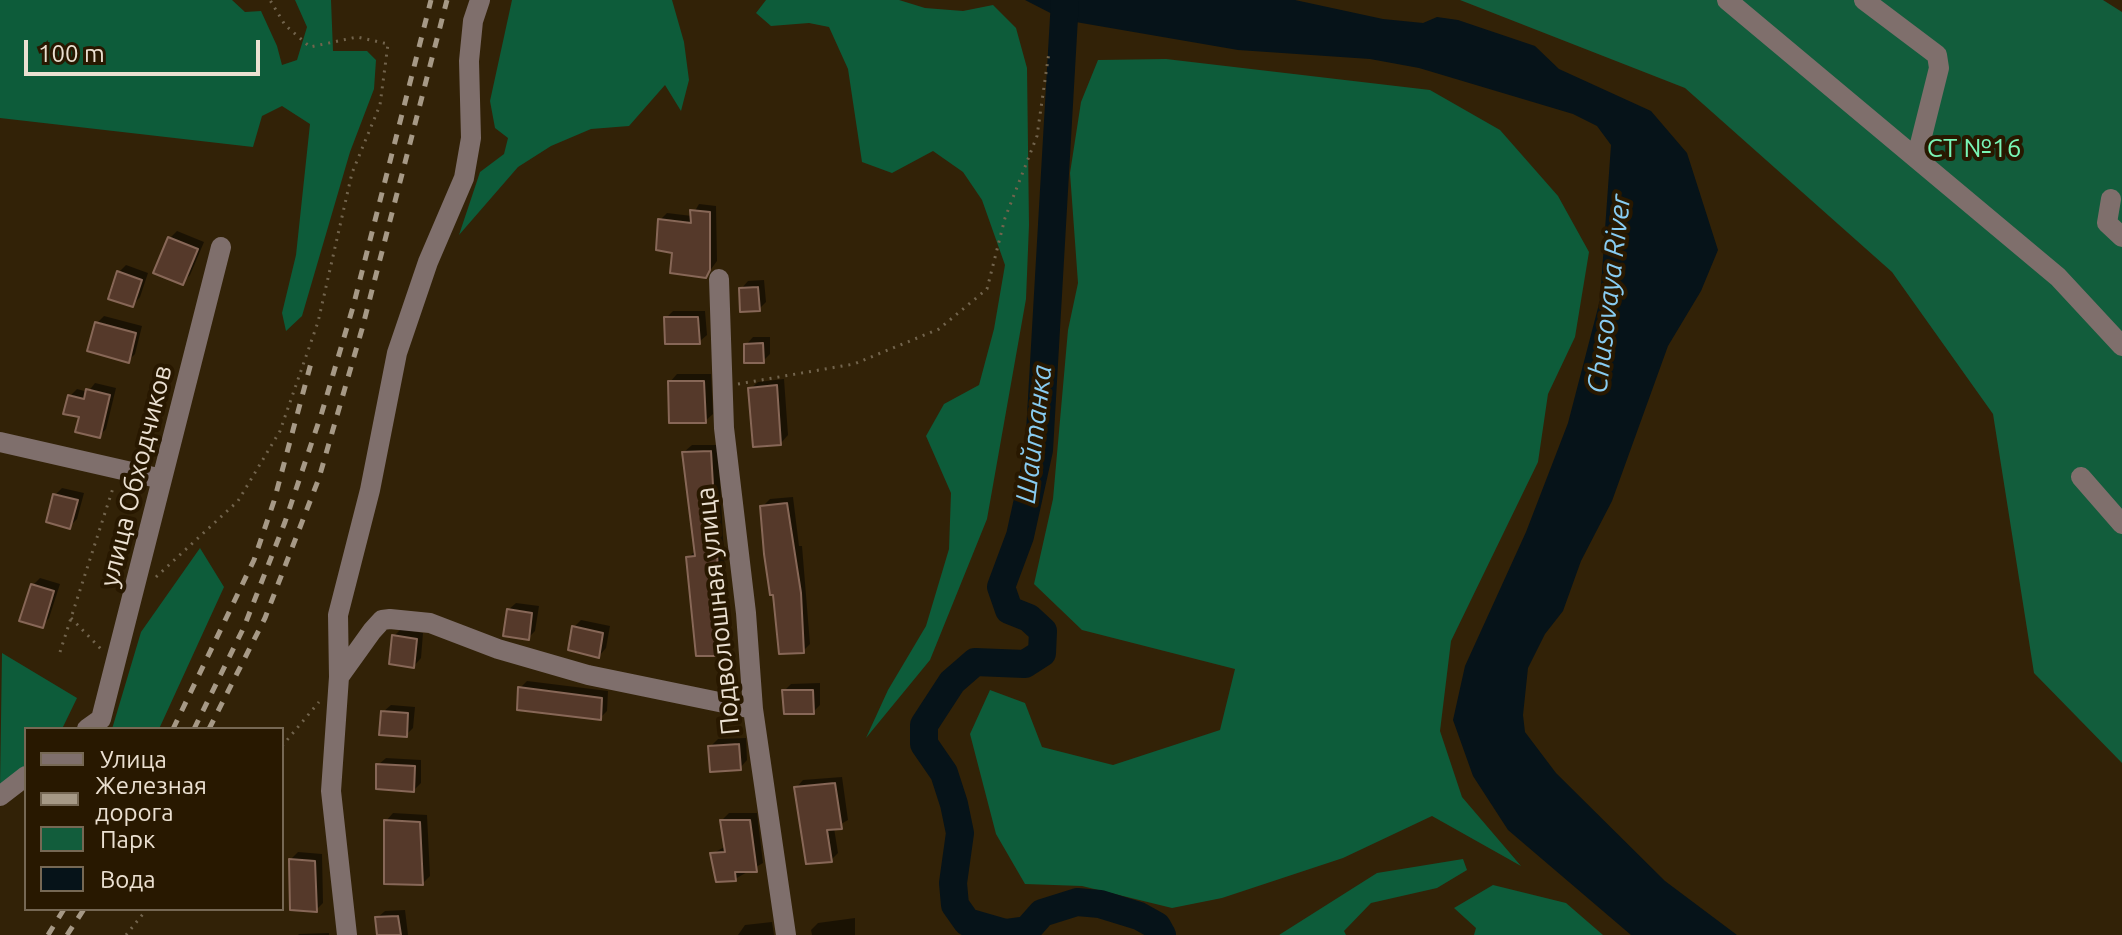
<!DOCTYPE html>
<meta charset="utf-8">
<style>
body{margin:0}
#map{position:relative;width:2122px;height:935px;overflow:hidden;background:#322207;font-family:Ubuntu,sans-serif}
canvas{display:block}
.legend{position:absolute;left:24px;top:727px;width:260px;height:184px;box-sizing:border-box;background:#281800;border:2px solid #766854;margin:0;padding:10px 14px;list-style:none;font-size:24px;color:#ebe0d1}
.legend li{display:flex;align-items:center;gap:16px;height:40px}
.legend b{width:40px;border:2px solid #766854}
.scale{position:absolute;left:24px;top:40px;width:236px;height:36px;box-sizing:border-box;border:4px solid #ebe0d1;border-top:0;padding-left:10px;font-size:24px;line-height:28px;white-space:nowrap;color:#ebe0d1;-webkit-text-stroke:6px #281800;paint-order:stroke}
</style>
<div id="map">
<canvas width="2122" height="935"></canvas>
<ul class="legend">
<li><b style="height:10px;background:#7f6f6c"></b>Улица</li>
<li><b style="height:10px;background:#a69986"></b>Железная дорога</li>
<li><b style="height:22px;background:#125d3c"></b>Парк</li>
<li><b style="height:22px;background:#061319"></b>Вода</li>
</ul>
<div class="scale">100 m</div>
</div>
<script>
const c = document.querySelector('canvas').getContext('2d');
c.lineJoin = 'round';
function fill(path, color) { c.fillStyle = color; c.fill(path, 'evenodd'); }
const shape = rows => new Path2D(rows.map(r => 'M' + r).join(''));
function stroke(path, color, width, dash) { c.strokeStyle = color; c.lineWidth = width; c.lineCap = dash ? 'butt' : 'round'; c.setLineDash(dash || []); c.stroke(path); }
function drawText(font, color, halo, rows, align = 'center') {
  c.font = font + ' Ubuntu,sans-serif'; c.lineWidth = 8; c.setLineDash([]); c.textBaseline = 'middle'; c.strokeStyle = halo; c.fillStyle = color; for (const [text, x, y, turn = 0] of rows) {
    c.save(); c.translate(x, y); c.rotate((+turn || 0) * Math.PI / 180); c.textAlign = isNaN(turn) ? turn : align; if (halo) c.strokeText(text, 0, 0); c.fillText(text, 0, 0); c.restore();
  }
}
fill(shape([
 [1460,0,2103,0,2122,12,2122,763,2034,673,1993,414,1892,272,1685,88]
]), '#125d3c');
fill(shape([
 [0,0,232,0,245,12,261,11,277,46,282,65,297,60,307,27,295,0,331,0,333,51,367,51,376,60,374,89,350,152,302,316,286,331,282,313,296,255,310,124,282,106,262,116,253,147,0,118],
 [512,0,672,0,684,42,689,80,681,111,665,85,629,126,591,129,551,146,518,167,459,235,480,172,504,154,508,138,495,128,490,101],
 [766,0,899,0,925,8,963,11,993,5,1016,28,1027,68,1029,225,1026,299,987,519,930,660,866,738,888,690,926,626,949,549,951,493,926,436,944,404,979,385,994,329,1005,265,982,200,963,172,933,151,892,173,862,162,848,69,829,27,809,23,771,26,756,13],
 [1166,59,1430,90,1500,130,1558,196,1589,252,1575,337,1548,394,1538,462,1451,641,1440,731,1462,797,1521,866,1432,816,1343,858,1222,898,1172,908,1082,886,1025,884,996,834,970,734,990,690,1025,703,1042,747,1113,765,1220,730,1235,669,1082,630,1034,584,1053,499,1068,330,1078,283,1070,173,1081,102,1098,60],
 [200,548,224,587,159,729,112,729,141,632],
 [2,653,77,698,62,729,26,729,26,772,0,787],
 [1463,859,1467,870,1437,888,1371,903,1344,931,1346,935,1279,935,1377,873],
 [1493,885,1566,903,1603,935,1474,935,1476,928,1454,908]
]), '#0d5c3a');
fill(shape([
 [1025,0,1295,0,1383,19,1423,23,1437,17,1458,20,1535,46,1559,69,1651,111,1687,153,1718,250,1701,291,1668,346,1612,501,1581,561,1563,611,1545,634,1528,668,1523,715,1525,732,1556,773,1665,881,1737,935,1631,935,1508,830,1473,776,1453,720,1465,666,1526,532,1568,423,1600,300,1611,145,1597,126,1573,114,1419,68,1370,59,1238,50,1064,20]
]), '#061319');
fill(shape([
 [699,204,716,206,717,261,706,276,660,220,667,213,692,216],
 [177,231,204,242,190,275,183,282,170,238],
 [126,265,148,273,140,297,133,305,119,272],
 [764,280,766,302,759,309,741,289,748,281],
 [673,311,705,311,707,335,699,342,666,318],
 [104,316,142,326,135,354,128,361,97,323],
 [753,337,770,337,770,354,763,361,746,345],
 [677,374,711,374,713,414,705,421,670,382],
 [784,379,788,435,781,443,750,389,758,382],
 [95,383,116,388,106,429,99,436,70,396,77,389,88,392],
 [692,445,718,445,729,646,722,654,689,557,696,550,684,452],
 [62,488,84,493,77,519,69,527,55,495],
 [793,497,799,546,802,546,810,644,803,651,762,507,770,499],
 [40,578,60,584,49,618,42,626,33,585],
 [516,603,539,606,535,631,528,638,508,610],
 [581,620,610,626,606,648,599,656,574,627],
 [401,629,423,633,421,658,414,666,394,636],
 [527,681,608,691,607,711,600,718,520,688],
 [820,683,820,705,813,712,784,691,791,684],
 [391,705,415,707,413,728,406,735,383,712],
 [746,738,747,760,740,768,710,747,718,739],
 [386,758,421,760,421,783,414,790,378,765],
 [842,777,848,820,834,828,838,853,831,860,796,788,803,780],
 [393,813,427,815,430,876,423,883,386,821],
 [729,813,757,813,763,863,735,879,712,854,726,846,722,820],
 [298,852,322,854,323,903,316,910,291,859],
 [405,910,408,935,379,935,377,918,385,911],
 [855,918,855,935,812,935,811,930,818,923],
 [772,922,774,935,738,935,745,925],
 [329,933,329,935,298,935,299,934]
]), '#0007');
stroke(shape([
 [1065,0,1039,450,1020,536,1001,587,1009,610,1029,618,1043,631,1042,653,1025,664,975,662,952,682,924,725,924,744,944,773,954,804,960,833,953,883,955,905,967,922,1005,933,1027,930,1042,913,1077,902,1100,904,1139,916,1157,926,1162,935]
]), '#061319', 28);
const building = shape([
 [690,210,710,212,710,270,706,278,670,273,672,253,656,250,658,219,691,223,690,210],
 [168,237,198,249,183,285,153,273,168,237],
 [117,271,142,280,133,307,108,299,117,271],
 [758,287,760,311,740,312,739,288,758,287],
 [664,317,698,317,700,344,665,344,664,317],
 [95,322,136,333,129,363,87,351,95,322],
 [763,343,764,363,744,363,744,344,763,343],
 [668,381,704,381,706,423,669,423,668,381],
 [777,385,781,445,753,447,748,388,777,385],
 [86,389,110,395,100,438,75,432,79,417,63,414,68,395,84,399,86,389],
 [711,451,723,656,696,656,686,557,695,556,682,452,711,451],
 [53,494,78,500,70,529,46,522,53,494],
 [787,503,801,593,804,653,779,654,773,595,770,595,764,554,760,506,787,503],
 [31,584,54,591,43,628,19,621,31,584],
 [507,609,532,613,529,640,503,636,507,609],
 [572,626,603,633,599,658,568,650,572,626],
 [392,635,417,639,414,668,389,664,392,635],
 [518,687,602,698,601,720,517,710,518,687],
 [782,690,813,690,814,714,784,714,782,690],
 [381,711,408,713,407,737,379,735,381,711],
 [739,744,741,770,710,772,708,746,739,744],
 [376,764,415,766,414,792,376,789,376,764],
 [835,783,842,829,827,830,832,862,806,864,794,787,835,783],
 [384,820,420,822,423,885,384,884,384,820],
 [720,820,750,820,757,872,735,872,736,881,716,882,710,853,725,852,720,820],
 [289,859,315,861,317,912,290,910,289,859],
 [398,916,401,935,377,935,375,917,398,916]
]);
fill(building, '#55392a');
stroke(building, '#876757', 2);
stroke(shape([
 [738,384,854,364,939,329,987,289,1005,218,1037,136,1049,52],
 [156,577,238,501,280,431,318,322,352,173,380,105,388,44,357,37,310,47,285,25,270,0],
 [71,618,101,649],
 [60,652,114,485],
 [282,746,319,702],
 [126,935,147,909]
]), '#72644d', 3, [2, 6]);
stroke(shape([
 [1727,0,2058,277,2122,346],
 [1864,0,1937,55,1939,68,1917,156],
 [2111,199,2107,223,2122,237],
 [719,279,724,428,746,613,753,709,786,935],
 [0,442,162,479],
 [2081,477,2122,524],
 [339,677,372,631,382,620,390,619,430,623,498,649,588,675,753,709],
 [87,729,101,719,221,247],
 [0,796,26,776],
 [347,935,331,791,339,677,338,615,370,490,397,353,428,262,464,178,471,138,469,61,473,21,480,0]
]), '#7f6f6c', 20);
stroke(shape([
 [173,729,254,560,274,501,311,363],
 [194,729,244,627,285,522,322,412,353,307,431,0],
 [209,729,265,618,319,478,362,329,447,0],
 [48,935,64,909],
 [67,935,84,909]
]), '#a69986', 5, [10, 10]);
drawText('26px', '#79f5b5', '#281800', [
 ["СТ №16",1974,148]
]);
drawText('26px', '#ebe0d1', '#281800', [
 ["улица Обходчиков",136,476,-76],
 ["Подволошная улица",718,611,-96]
]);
drawText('italic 28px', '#88ccf1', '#281800', [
 ["Chusovaya River",1609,294,-83],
 ["Шайтанка",1034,434,-83]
]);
</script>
